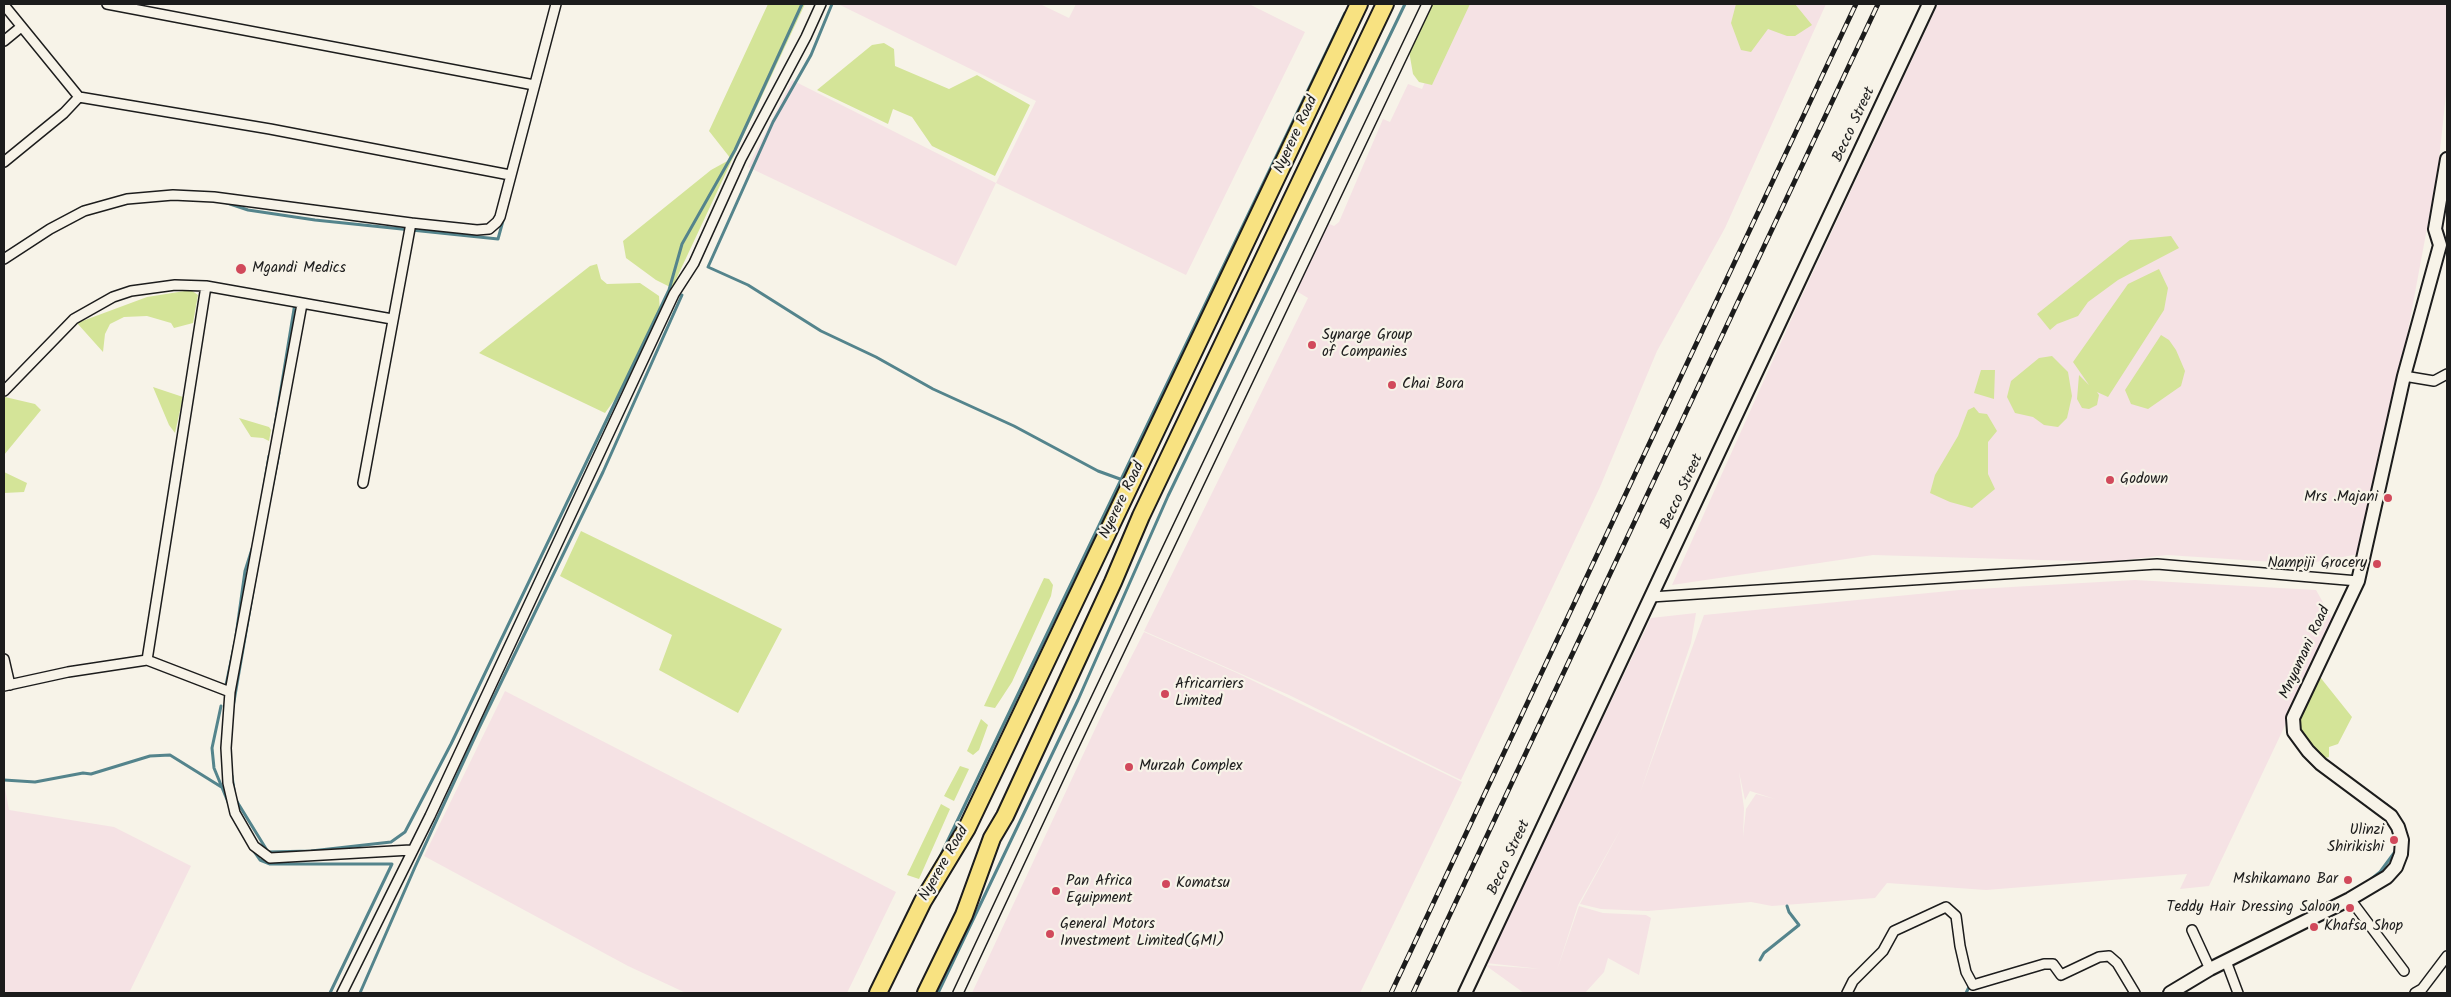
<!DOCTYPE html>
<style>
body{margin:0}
#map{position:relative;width:2451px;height:997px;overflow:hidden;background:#f7f3e8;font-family:Kalam,sans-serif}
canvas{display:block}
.frame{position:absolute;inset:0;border:5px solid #1c1c1c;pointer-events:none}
</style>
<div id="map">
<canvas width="2451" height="997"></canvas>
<div class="frame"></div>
</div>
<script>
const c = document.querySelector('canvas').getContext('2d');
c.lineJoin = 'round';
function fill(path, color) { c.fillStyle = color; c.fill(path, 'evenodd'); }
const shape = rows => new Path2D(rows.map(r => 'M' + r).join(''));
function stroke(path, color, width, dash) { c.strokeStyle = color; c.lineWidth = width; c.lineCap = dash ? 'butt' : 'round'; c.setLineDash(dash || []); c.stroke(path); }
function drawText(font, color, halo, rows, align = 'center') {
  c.font = font + ' Kalam,sans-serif'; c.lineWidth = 4.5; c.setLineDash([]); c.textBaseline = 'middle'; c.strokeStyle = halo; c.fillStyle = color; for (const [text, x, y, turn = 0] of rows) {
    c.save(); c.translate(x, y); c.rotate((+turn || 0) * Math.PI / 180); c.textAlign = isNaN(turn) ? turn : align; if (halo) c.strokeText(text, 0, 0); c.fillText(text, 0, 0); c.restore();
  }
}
fill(shape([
 [838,4,1040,4,1069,18,1076,4,1249,4,1305,32,1186,275,996,183,956,266,748,167,792,80,996,183,1036,101],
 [1459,4,1826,4,1725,228,1657,351,1600,487,1461,780,1289,695,1144,631,1308,298,1293,289,1323,221,1334,226,1339,222,1383,119,1390,122,1408,84,1422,89],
 [1938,4,2447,4,2447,85,2438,169,2393,411,2359,554,2305,564,2167,555,2108,562,1873,555,1672,585,1800,300],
 [2135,580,2316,590,2334,622,2209,886,2180,889,2187,874,1986,890,1887,883,1875,898,1772,906,1751,902,1648,911,1601,909,1580,904,1623,825,1578,905,1557,970,1579,906,1603,913,1646,915,1651,918,1639,975,1608,958,1604,972,1585,993,1524,993,1485,965,1541,969,1486,963,1651,618,1696,613,1691,643,1640,793,1704,615,1959,590],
 [1739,772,1745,800,1750,791,1775,799,1756,794,1746,809,1743,837,1744,808],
 [1144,632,1237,673,1462,782,1360,993,972,993,1103,712],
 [505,691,896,892,847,993,686,993,628,966,424,856],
 [4,783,9,810,114,827,191,866,129,993,4,993]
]), '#f5e2e4');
fill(shape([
 [768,4,805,4,672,288,656,280,626,258,623,241,711,170,731,159,709,131],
 [1431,4,1470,4,1432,85,1419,82,1413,74,1409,51],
 [1736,4,1795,4,1812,25,1795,36,1787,36,1768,29,1751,52,1741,50,1731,23],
 [884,43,894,49,895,66,949,89,977,75,1030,105,995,176,932,146,912,117,893,109,888,124,817,90,872,45],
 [2171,236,2179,248,2118,280,2088,302,2078,316,2057,324,2050,330,2037,314,2130,240],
 [597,264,601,279,607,284,640,283,659,296,660,314,630,378,605,413,479,353,590,266],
 [2159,269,2168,288,2164,310,2108,397,2097,392,2099,395,2097,405,2089,409,2082,408,2077,399,2079,375,2089,385,2073,362,2128,284],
 [191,290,198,295,193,323,174,328,171,323,147,316,124,317,110,324,105,334,103,352,77,323,147,297],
 [2161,335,2169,340,2176,350,2185,371,2181,386,2148,409,2131,404,2125,390],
 [2052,356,2068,372,2072,396,2067,418,2058,427,2044,425,2033,417,2015,413,2007,397,2011,381,2039,358],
 [1981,370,1995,370,1994,399,1974,393],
 [153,387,183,397,175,433,169,425],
 [5,397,35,404,41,410,4,455],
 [1974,407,1979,413,1987,414,1997,431,1988,442,1988,474,1995,489,1972,508,1950,502,1930,493,1935,475,1958,436,1968,410],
 [239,418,269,427,271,430,269,441,263,438,251,437],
 [4,472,27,483,24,492,4,493],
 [581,531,782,629,738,713,659,670,672,635,560,576],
 [1044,578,1049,579,1053,585,1051,596,1012,682,995,708,984,706],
 [2320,677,2352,717,2338,744,2329,747,2329,757,2322,759,2299,733,2300,719,2308,697],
 [981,719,988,725,979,750,973,755,967,751],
 [960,766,969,769,954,801,944,796],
 [941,804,950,809,919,879,907,875]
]), '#d4e498');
stroke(shape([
 [832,4,811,55,773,122,708,267,748,285,821,331,876,357,933,389,1014,426,1098,471,1120,479],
 [224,202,248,210,315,220,498,239,504,217],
 [273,438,295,303],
 [262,499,269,456],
 [267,513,279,453],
 [236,636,245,571,252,549],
 [226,685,235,642],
 [221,706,212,748,214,768,228,802],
 [233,707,257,568],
 [232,776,234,790],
 [4,780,35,782,83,773,91,774,150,756,170,755,223,788],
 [236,800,268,852,311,851,391,842,405,832,451,744,669,290,682,244,735,150,802,4],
 [2380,801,2387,805],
 [253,850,260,860,270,864,392,864,330,993],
 [936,865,1345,13],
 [2370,880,2380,872,2397,849],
 [1760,960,1764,953,1799,925,1789,912,1787,906],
 [360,993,415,867,479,728,603,472,682,295],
 [938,993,1078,700,1168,496,1405,4],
 [1966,993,1970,985]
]), '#54848c', 3);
const street = shape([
 [107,4,534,85],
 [4,5,79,97,270,129,510,175],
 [4,41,21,27],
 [4,162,64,113,79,97],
 [4,259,50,229,84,211,127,199,173,195,214,197,411,223,477,230,489,229,497,222,500,217,556,4],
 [302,304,230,692,226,748,228,783,235,813,254,846,270,858,411,850],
 [2404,376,2434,381,2447,374],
 [4,391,74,319,113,297,131,291,175,285,206,286,392,319],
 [363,483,411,223],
 [1651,597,2157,564,2358,581],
 [4,659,10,685],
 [147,660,206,286],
 [4,686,68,672,147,660,230,692],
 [2350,899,2404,971],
 [2192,930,2210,969],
 [2226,961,2238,993],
 [1973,985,2044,964,2053,964,2061,975,2099,957,2109,956,2117,963,2135,993],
 [342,993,430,816,674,294,694,263,741,159,806,37,821,4],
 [958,993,1068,758,1427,4],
 [1847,993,1853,981,1883,951,1894,931,1946,907,1956,916,1960,946,1966,972,1973,985],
 [2415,993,2422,989,2447,956]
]);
const secondary = shape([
 [1465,993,1929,4],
 [2170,993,2210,969,2350,899,2387,877,2396,867,2401,854,2402,840,2398,827,2391,816,2321,764,2308,751,2294,732,2293,718,2358,581,2404,376,2440,245,2435,229,2447,159]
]);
const highway = shape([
 [878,993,923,901,967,828,1359,4],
 [926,993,964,915,992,838,1005,816,1113,582,1141,516,1385,4]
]);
stroke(street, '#1c1c1c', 12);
stroke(secondary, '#1c1c1c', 16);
stroke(highway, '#1c1c1c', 20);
stroke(street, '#f7f3e8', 9);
stroke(secondary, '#f7f3e8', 12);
stroke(highway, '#f8e281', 16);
const rail = shape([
 [1391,993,1856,4],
 [1413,993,1878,4]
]);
stroke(rail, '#1c1c1c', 5);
stroke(rail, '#f7f3e8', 3, [9]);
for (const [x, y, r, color] of [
 [241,269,6,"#d1495b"],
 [1312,345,5,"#d1495b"],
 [1392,385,5,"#d1495b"],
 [2110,480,5,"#d1495b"],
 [2388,498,5,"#d1495b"],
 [2377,564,5,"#d1495b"],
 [1165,694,5,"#d1495b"],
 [1129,767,5,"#d1495b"],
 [2394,840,5,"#d1495b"],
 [2348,880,5,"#d1495b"],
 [1166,884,5,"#d1495b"],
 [1056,891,5,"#d1495b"],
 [2350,908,5,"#d1495b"],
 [2314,927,5,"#d1495b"],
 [1050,934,5,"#d1495b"]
]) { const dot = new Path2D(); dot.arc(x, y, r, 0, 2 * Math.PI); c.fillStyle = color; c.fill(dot); stroke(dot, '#f7f3e8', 2); }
drawText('15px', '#1c1c1c', '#f7f3e8', [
 ["Becco Street",1855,125,-65],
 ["Nyerere Road",1297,135,-65],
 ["Becco Street",1683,492,-65],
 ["Nyerere Road",1123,501,-64],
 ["Mnyamani Road",2306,653,-65],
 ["Becco Street",1510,858,-65],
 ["Nyerere Road",945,864,-60]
]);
drawText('15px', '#1c1c1c', '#f7f3e8', [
 ["Mgandi Medics",252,269],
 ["Synarge Group",1322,336],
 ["of Companies",1322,353],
 ["Chai Bora",1402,385],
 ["Godown",2120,480],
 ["Mrs .Majani",2378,498,"right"],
 ["Nampiji Grocery",2367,564,"right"],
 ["Africarriers",1175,685],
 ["Limited",1175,702],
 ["Murzah Complex",1139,767],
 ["Ulinzi",2384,831,"right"],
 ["Shirikishi",2384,848,"right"],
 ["Mshikamano Bar",2338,880,"right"],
 ["Pan Africa",1066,882],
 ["Equipment",1066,899],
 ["Komatsu",1176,884],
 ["Teddy Hair Dressing Saloon",2340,908,"right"],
 ["General Motors",1060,925],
 ["Investment Limited(GMI)",1060,942],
 ["Khafsa Shop",2324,927]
], 'left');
</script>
